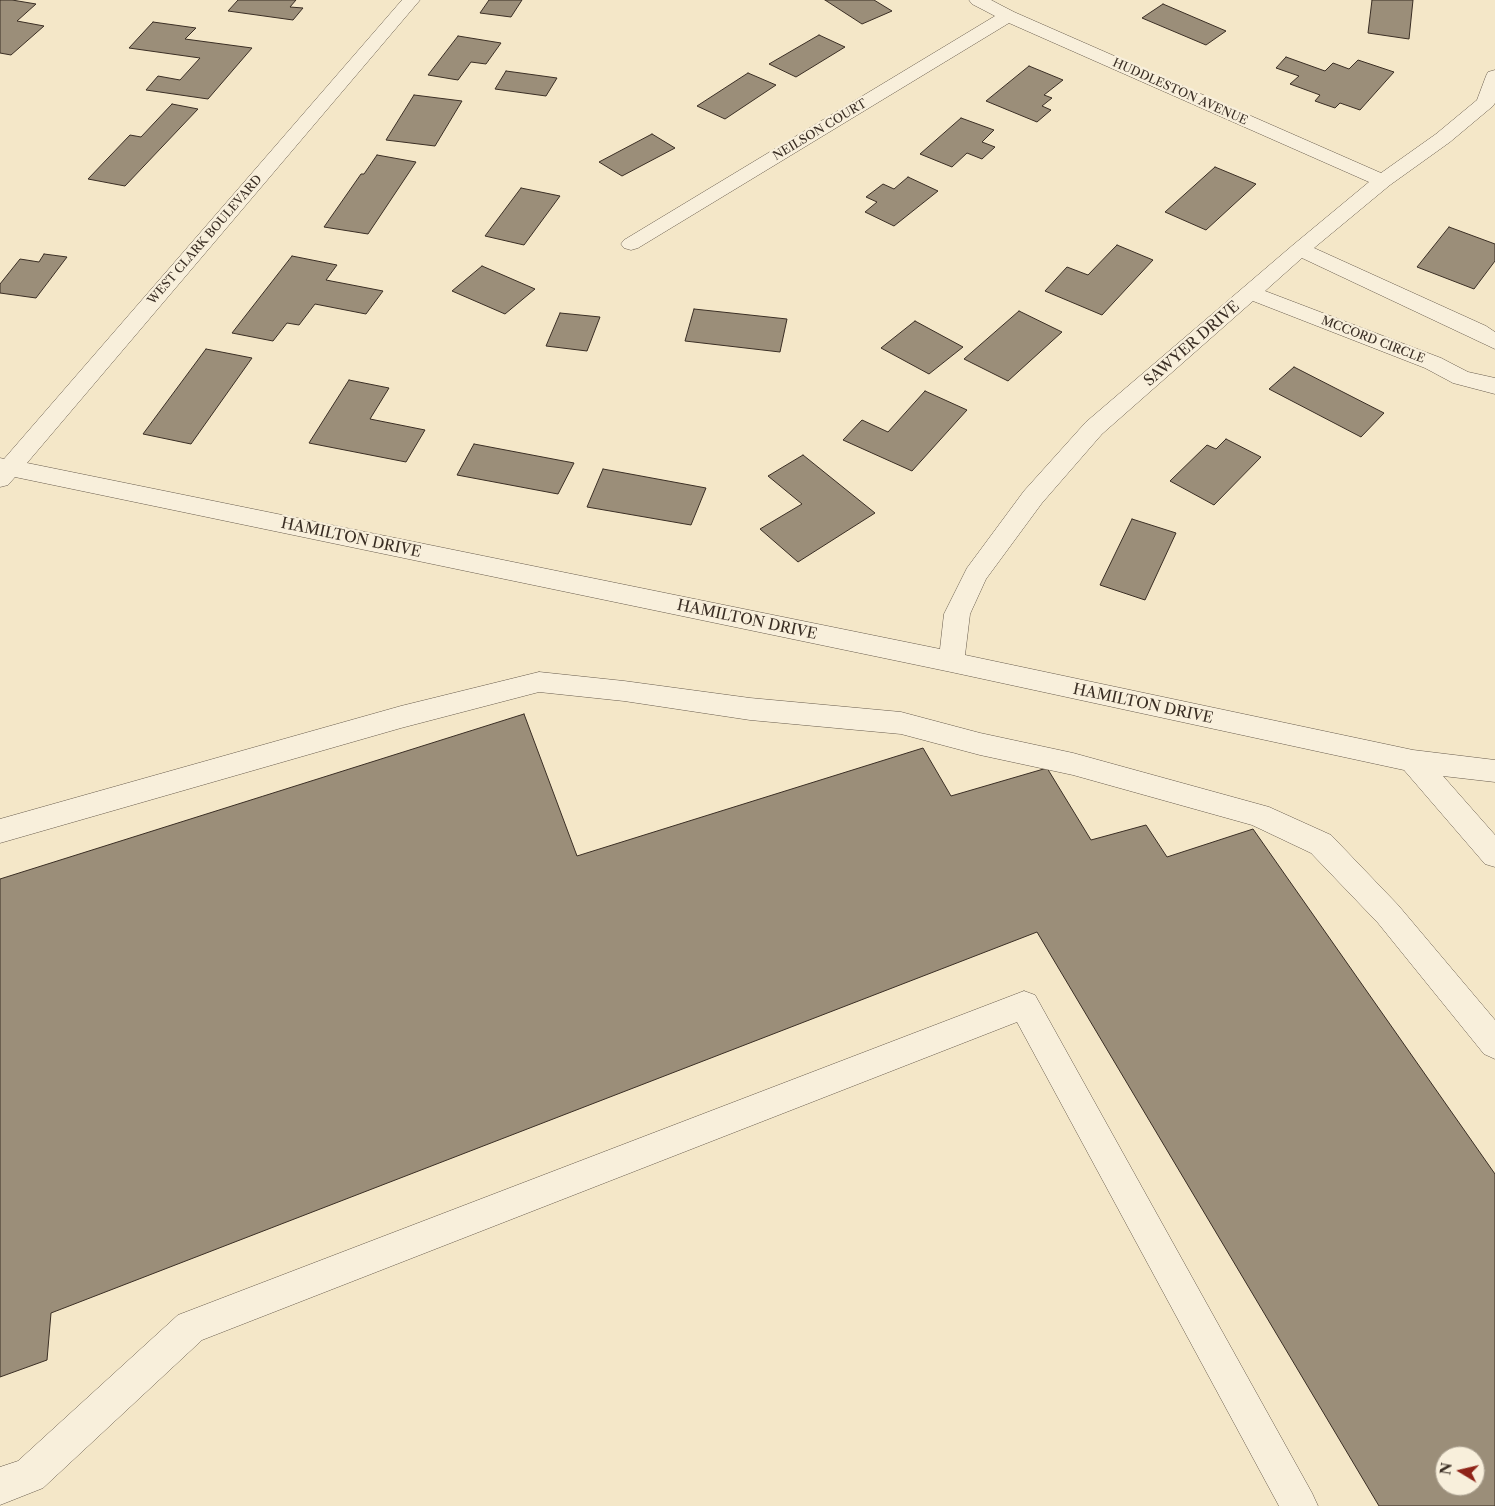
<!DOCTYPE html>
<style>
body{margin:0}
#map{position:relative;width:1495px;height:1506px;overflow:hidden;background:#f4e7c8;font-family:"Libre Caslon Text",serif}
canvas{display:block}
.north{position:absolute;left:1435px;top:1446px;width:50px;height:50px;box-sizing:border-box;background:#f8efdb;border:1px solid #aca292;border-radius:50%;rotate:279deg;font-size:14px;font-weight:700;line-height:20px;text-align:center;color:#3a2e24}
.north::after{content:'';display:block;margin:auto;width:18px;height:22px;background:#8f2418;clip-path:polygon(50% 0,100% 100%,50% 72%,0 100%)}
</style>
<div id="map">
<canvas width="1495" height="1506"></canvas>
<div class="north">N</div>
</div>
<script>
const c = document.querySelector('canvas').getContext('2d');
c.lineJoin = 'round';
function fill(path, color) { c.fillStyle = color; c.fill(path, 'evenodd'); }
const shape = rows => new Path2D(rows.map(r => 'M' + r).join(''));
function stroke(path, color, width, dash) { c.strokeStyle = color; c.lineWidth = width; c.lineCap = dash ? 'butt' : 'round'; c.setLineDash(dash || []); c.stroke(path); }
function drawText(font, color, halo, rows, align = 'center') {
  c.font = font + ' "Libre Caslon Text",serif'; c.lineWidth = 4.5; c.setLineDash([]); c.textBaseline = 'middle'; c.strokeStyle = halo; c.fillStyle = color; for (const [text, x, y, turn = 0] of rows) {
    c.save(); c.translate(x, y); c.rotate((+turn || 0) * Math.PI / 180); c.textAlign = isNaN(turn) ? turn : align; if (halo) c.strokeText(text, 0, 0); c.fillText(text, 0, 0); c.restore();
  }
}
const building = shape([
 [0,0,12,0,36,4,17,21,44,26,11,55,0,53,0,0],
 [238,0,296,0,290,7,303,8,293,20,228,11,238,0],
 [489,0,522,0,511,17,480,13,489,0],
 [825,0,874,0,892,11,862,24,825,0],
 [1372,0,1413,0,1409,39,1368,33,1372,0],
 [1163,4,1226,31,1206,45,1142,18,1163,4],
 [153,22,196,28,185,39,252,48,208,99,146,90,158,76,180,80,200,58,129,48,153,22],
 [819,35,845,47,796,77,769,64,819,35],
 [458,36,501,43,486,64,471,62,458,80,428,75,458,36],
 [1286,57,1325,71,1333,63,1349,69,1358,60,1394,72,1360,110,1340,103,1335,108,1315,101,1320,95,1290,84,1299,76,1276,68,1286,57],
 [1029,66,1063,80,1044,95,1052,98,1042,106,1051,110,1037,122,986,101,1029,66],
 [506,71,557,78,546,96,495,89,506,71],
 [748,73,776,85,725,119,697,106,748,73],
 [414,95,462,101,435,146,386,140,414,95],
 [172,104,198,109,125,186,88,179,130,135,141,137,172,104],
 [961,118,994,130,982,142,995,147,982,159,967,153,952,167,920,154,961,118],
 [652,134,675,148,622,176,599,162,652,134],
 [377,155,416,162,368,234,324,227,361,174,364,174,377,155],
 [1215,167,1256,184,1206,230,1165,212,1215,167],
 [908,177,938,191,894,226,865,212,877,202,866,197,883,184,894,189,908,177],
 [521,188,560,196,524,245,485,236,521,188],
 [1449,227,1495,244,1495,261,1474,289,1417,267,1449,227],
 [1117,245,1153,260,1102,315,1045,291,1067,267,1088,275,1117,245],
 [44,254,67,257,36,298,0,293,0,284,20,259,39,262,44,254],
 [292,256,337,265,326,280,383,291,366,314,315,304,299,325,287,323,273,341,232,333,292,256],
 [482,266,535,289,505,314,452,291,482,266],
 [694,309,787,319,780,352,685,341,694,309],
 [1019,311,1062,332,1008,381,964,359,1019,311],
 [560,313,600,317,587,351,546,346,560,313],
 [915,321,963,347,929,374,881,348,915,321],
 [206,349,252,358,191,444,143,434,206,349],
 [1294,367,1384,413,1361,437,1269,389,1294,367],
 [349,380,389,388,370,419,425,430,406,462,309,443,349,380],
 [925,391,967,410,912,471,843,440,862,420,888,432,925,391],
 [1226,439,1261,457,1214,505,1170,481,1207,445,1216,449,1226,439],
 [474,444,574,463,558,494,457,475,474,444],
 [803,455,875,513,798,562,760,529,802,504,768,476,803,455],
 [603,469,706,488,691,525,587,507,603,469],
 [1132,519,1176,533,1145,600,1100,585,1132,519],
 [524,714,577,856,923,748,951,796,1047,768,1091,840,1146,825,1167,857,1253,829,1495,1174,1495,1506,1379,1506,1037,932,51,1313,47,1360,0,1377,0,879,524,714],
 [1445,1456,1475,1456,1475,1486,1445,1486,1445,1456]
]);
fill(building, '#9b8e79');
stroke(building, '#3a2e24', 1);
const minor = shape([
 [402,0,420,0,27,463,940,649,944,614,967,568,1024,491,1086,422,1293,245,1369,182,1009,23,638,248,631,250,624,248,621,244,624,240,995,16,972,4,969,0,991,0,1014,12,1381,173,1436,134,1477,100,1486,76,1488,72,1495,70,1495,103,1493,106,1450,142,1390,185,1314,248,1486,326,1495,332,1495,349,1302,258,1265,291,1441,358,1468,372,1495,378,1495,394,1453,383,1425,368,1253,301,1102,434,1042,503,986,579,970,614,965,655,1413,750,1495,760,1495,782,1443,776,1495,835,1495,867,1485,864,1404,770,951,672,15,477,8,485,0,487,0,458,4,459,402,0],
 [539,672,624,681,750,698,901,712,980,733,1073,753,1269,807,1331,835,1398,905,1495,1020,1495,1059,1484,1054,1378,923,1311,853,1252,825,1073,775,980,755,901,734,750,720,624,701,539,692,401,728,0,843,0,819,401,706,539,672],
 [1024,991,1035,995,1312,1493,1318,1506,1279,1506,1017,1022,202,1340,43,1488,0,1505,0,1467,18,1461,178,1315,1024,991]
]);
stroke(minor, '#685c4d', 1);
fill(minor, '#f8efdb');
drawText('12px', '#3a2e24', '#f8efdb', [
 ["HUDDLESTON AVENUE",1180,92,24],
 ["NEILSON COURT",820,130,-31],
 ["WEST CLARK BOULEVARD",205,240,-49],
 ["MCCORD CIRCLE",1373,340,21]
]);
drawText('15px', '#3a2e24', '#f8efdb', [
 ["SAWYER DRIVE",1192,344,-41],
 ["HAMILTON DRIVE",351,538,12],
 ["HAMILTON DRIVE",747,620,12],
 ["HAMILTON DRIVE",1143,704,12]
]);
</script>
